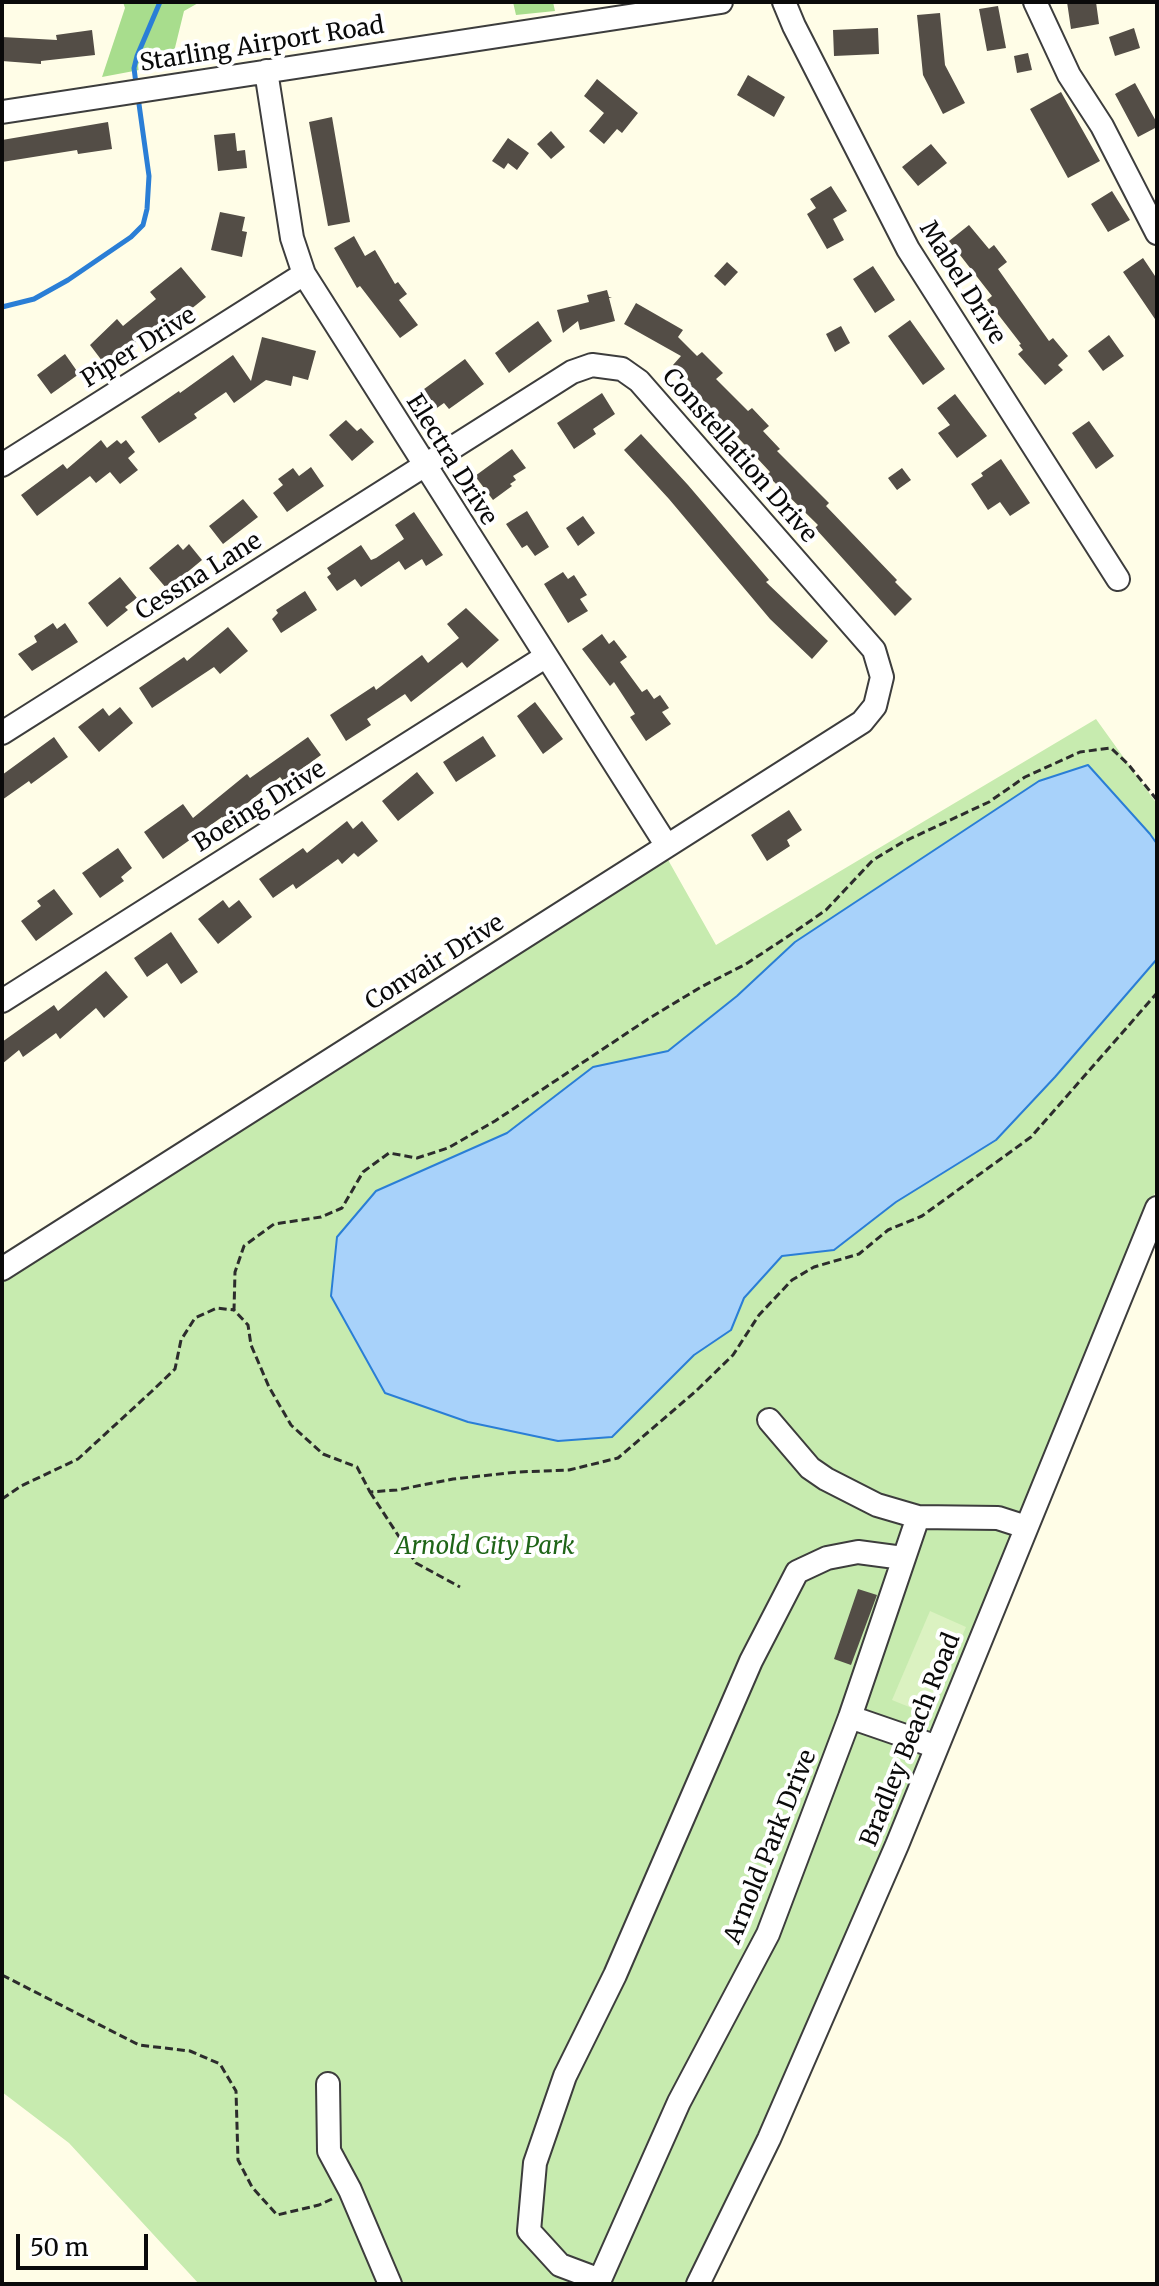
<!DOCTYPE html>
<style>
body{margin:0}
#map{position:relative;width:1159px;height:2286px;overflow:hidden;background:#fffde7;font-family:Merriweather,serif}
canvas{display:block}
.frame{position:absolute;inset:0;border:4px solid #0a0a0a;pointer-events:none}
.scale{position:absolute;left:16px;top:2234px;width:132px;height:36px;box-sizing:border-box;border:4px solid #0a0a0a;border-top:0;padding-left:10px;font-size:24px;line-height:28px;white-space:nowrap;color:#0a0a0a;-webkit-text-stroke:6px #fff;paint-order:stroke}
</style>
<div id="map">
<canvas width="1159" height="2286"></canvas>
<div class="frame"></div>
<div class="scale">50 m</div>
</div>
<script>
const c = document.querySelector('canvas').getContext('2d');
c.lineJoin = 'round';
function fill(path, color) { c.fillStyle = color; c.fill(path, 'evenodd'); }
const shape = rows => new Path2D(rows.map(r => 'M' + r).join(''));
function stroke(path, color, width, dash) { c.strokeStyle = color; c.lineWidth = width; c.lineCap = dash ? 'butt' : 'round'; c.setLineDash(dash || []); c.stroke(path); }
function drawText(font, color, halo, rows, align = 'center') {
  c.font = font + ' Merriweather,serif'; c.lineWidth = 8; c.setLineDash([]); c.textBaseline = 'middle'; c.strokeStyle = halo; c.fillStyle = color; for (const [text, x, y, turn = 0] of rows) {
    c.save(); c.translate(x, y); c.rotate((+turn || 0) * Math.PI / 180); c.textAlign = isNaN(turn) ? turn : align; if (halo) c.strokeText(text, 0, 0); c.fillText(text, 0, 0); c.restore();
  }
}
fill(shape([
 [1096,719,1157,804,1157,1188,764,2136,691,2284,199,2284,69,2143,2,2092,2,1279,667,858,716,945]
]), '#c7ebaf');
fill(shape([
 [123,2,200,2,184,11,171,64,102,77,125,8],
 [513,2,553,2,555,11,516,15]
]), '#a8dd8d');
fill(shape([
 [930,1611,966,1627,929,1715,892,1700]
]), '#dbf2c1');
const water = shape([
 [1088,765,1150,834,1157,844,1157,959,1055,1077,996,1140,896,1202,834,1250,782,1256,744,1298,731,1330,694,1355,612,1437,558,1441,468,1422,385,1393,331,1296,337,1237,376,1191,507,1133,593,1067,668,1051,737,996,795,942,1039,781,1088,765]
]);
fill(water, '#a8d2fa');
stroke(water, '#2a7ed6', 2);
stroke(shape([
 [136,84,134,68,137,56,160,2],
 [2,307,34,299,68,280,131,237,143,225,147,209,149,176,138,97]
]), '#2a7ed6', 5);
fill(shape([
 [1067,2,1096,2,1099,24,1071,29],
 [998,6,1006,48,987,51,979,9],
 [940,13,945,65,965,103,943,114,923,75,917,15],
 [878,28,879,54,834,56,833,30],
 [1134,28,1140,48,1115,56,1109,37],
 [92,30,95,55,41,61,41,64,2,61,2,37,57,40,56,35],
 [1028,53,1032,70,1017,73,1014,56],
 [748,75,785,97,774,117,737,95],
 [597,79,638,113,622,133,617,129,604,144,589,131,604,113,584,96],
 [1135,83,1157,123,1157,127,1138,137,1115,94],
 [1061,92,1100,161,1068,178,1030,109],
 [332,117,350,222,328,226,309,122],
 [108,122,112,149,78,154,77,150,2,162,2,140],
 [551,131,565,147,551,159,537,144],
 [235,133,237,151,245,150,247,168,218,171,214,135],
 [508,138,529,153,517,170,508,163,504,169,492,161],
 [931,144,947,163,918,186,902,167],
 [831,186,847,211,833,219,844,240,827,249,807,214,816,208,810,199],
 [1112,191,1130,220,1108,232,1091,204],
 [220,212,245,217,242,231,247,232,242,257,211,250],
 [969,225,989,249,994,245,1007,262,998,269,1049,341,1053,338,1068,356,1058,365,1063,370,1045,385,1018,354,1023,350,1019,345,1021,344,987,300,992,296,949,241],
 [354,236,365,256,375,250,395,284,398,282,407,294,399,300,418,325,400,338,360,286,357,288,334,248],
 [1143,258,1157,279,1157,322,1123,272],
 [727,262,738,272,725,286,714,276],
 [873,266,895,300,875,313,853,279],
 [181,267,206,297,170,326,165,319,106,366,90,345,117,319,123,326,156,299,150,292],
 [607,290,609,297,612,297,609,298,615,321,580,330,578,321,563,333,557,310,589,302,587,295],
 [636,303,683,330,678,337,697,356,702,352,723,373,716,379,748,411,752,408,769,426,763,431,780,449,777,451,829,503,826,506,897,580,895,582,912,599,895,616,815,528,818,525,767,475,770,472,689,385,691,383,673,365,681,356,624,324],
 [910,320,945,369,923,385,888,336],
 [538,321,552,341,509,373,495,353],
 [841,326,850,343,835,352,826,334],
 [1109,335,1124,356,1103,371,1088,351],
 [262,337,316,351,308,380,293,376,291,386,266,380,234,403,226,392,194,414,197,418,159,443,141,417,179,391,180,393,233,355,251,381],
 [65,354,79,374,51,394,37,375],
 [465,359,484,384,449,409,444,403,434,410,420,392],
 [602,393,615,414,593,429,596,434,574,449,557,423],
 [955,394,987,436,957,458,938,433,950,425,937,408],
 [346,420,357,431,361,428,374,442,352,461,329,435],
 [1089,421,1114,456,1096,469,1072,433],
 [641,434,688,485,769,580,766,582,828,641,812,659,770,619,669,499,624,450],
 [101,440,107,448,117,440,121,444,126,440,135,452,128,458,138,470,120,484,110,472,96,483,90,476,37,516,21,495,63,464,67,469],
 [512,449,526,468,513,476,516,480,510,484,512,486,493,500,475,476],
 [1001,459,1030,503,1010,516,1000,502,988,510,971,484,983,476,981,473],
 [311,467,324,486,287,512,273,493,283,485,278,479,293,468,299,476],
 [902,468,911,480,897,490,888,478],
 [243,499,258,517,223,544,209,526],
 [527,511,549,547,535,556,527,545,522,548,506,524],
 [414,512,443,555,426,566,422,559,405,570,399,561,361,587,355,579,337,591,327,577,331,574,327,568,361,545,371,560,376,558,404,539,395,525],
 [583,516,595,533,578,546,566,528],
 [178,544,183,550,189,544,202,560,167,589,149,568],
 [563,572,568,579,574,575,587,595,580,599,588,611,568,623,544,584],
 [120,577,137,598,125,607,128,610,107,627,88,603],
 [305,591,317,610,281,633,272,619,278,613,276,610],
 [466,608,499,640,467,668,462,662,411,702,405,694,367,719,371,725,346,741,330,715,374,686,376,690,422,655,428,663,459,638,447,624],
 [53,623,57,629,65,623,78,642,32,671,18,654,37,642,34,636],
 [228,627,248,651,220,674,214,667,152,708,139,688,184,657,187,661],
 [602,634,609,644,614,640,627,657,620,662,642,692,647,689,654,699,660,695,669,708,662,712,671,724,646,741,630,717,635,714,614,682,610,686,582,649],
 [535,702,563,739,543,754,517,716],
 [120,707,133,723,99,752,78,727,103,708,109,716],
 [483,736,496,756,456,782,443,762],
 [54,737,68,757,31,784,29,781,2,800,2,775],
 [308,737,321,755,284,782,280,777,225,821,222,817,163,859,144,832,183,804,193,818,247,774,250,778],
 [417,772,434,793,398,821,382,801],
 [789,810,802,830,787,840,790,846,767,861,751,835],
 [347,821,353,829,362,821,378,841,358,857,354,853,342,864,338,859,296,889,293,884,273,898,259,879,303,848,307,853],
 [118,848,132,868,121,877,124,881,100,898,82,873],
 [54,889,73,914,36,941,21,921,41,906,37,901],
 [223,900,229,908,239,900,252,917,218,944,198,919],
 [171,932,198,972,181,984,167,963,147,977,134,958],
 [106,971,128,997,104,1018,96,1008,60,1039,56,1033,23,1057,19,1050,2,1064,2,1042,54,1005,58,1011],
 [858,1589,877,1595,851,1665,834,1659]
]), '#534d46');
const minor = shape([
 [784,2,794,26,908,249,1118,579],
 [1035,2,1069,75,1102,126,1157,233],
 [266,71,292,238,304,274,667,846],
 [2,112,721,2],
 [2,465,304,274],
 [2,733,572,372,592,365,622,369,639,381,874,650,882,677,875,706,862,722,2,1269],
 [2,1001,545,657],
 [769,1420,810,1468,826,1479,877,1505,918,1517],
 [850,1717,937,1747],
 [328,2084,329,2151,350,2190,390,2284],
 [600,2280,560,2265,529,2231,535,2163,565,2076,615,1975,751,1661,797,1572,827,1558,858,1552,903,1558],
 [598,2284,679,2102,768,1934,850,1717,918,1517,998,1518,1026,1527],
 [698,2284,769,2139,897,1845,1157,1208]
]);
stroke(minor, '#3d3d3d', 26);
stroke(shape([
 [1157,800,1128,764,1111,748,1080,752,1025,777,989,802,903,842,873,860,826,910,790,935,746,964,701,987,648,1019,495,1121,448,1148,417,1158,389,1153,363,1172,342,1208,321,1217,274,1224,244,1246,235,1272,234,1310,248,1325,251,1345,269,1387,291,1425,323,1454,357,1467,370,1492,397,1490,453,1479,518,1472,569,1470,618,1458,696,1391,733,1355,759,1315,792,1280,814,1267,859,1254,888,1230,922,1216,1031,1137,1157,993],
 [370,1492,416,1563,460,1587],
 [2,1499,21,1486,78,1459,151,1392,175,1369,181,1340,195,1318,217,1308,234,1310],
 [2,1975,139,2045,190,2051,220,2064,236,2091,238,2160,252,2187,277,2215,319,2205,332,2199]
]), '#2c2c2c', 3, [8, 4]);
stroke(minor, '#fff', 22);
drawText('24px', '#0a0a0a', '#fff', [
 ["Starling Airport Road",262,45,-9],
 ["Mabel Drive",962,283,58],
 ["Piper Drive",139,348,-32],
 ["Constellation Drive",739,456,49],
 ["Electra Drive",451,460,58],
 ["Cessna Lane",199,577,-32],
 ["Boeing Drive",260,807,-32],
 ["Convair Drive",435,963,-32],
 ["Bradley Beach Road",911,1740,-68],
 ["Arnold Park Drive",771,1847,-68]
]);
drawText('italic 24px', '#1f6518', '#fff', [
 ["Arnold City Park",485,1547]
]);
</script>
